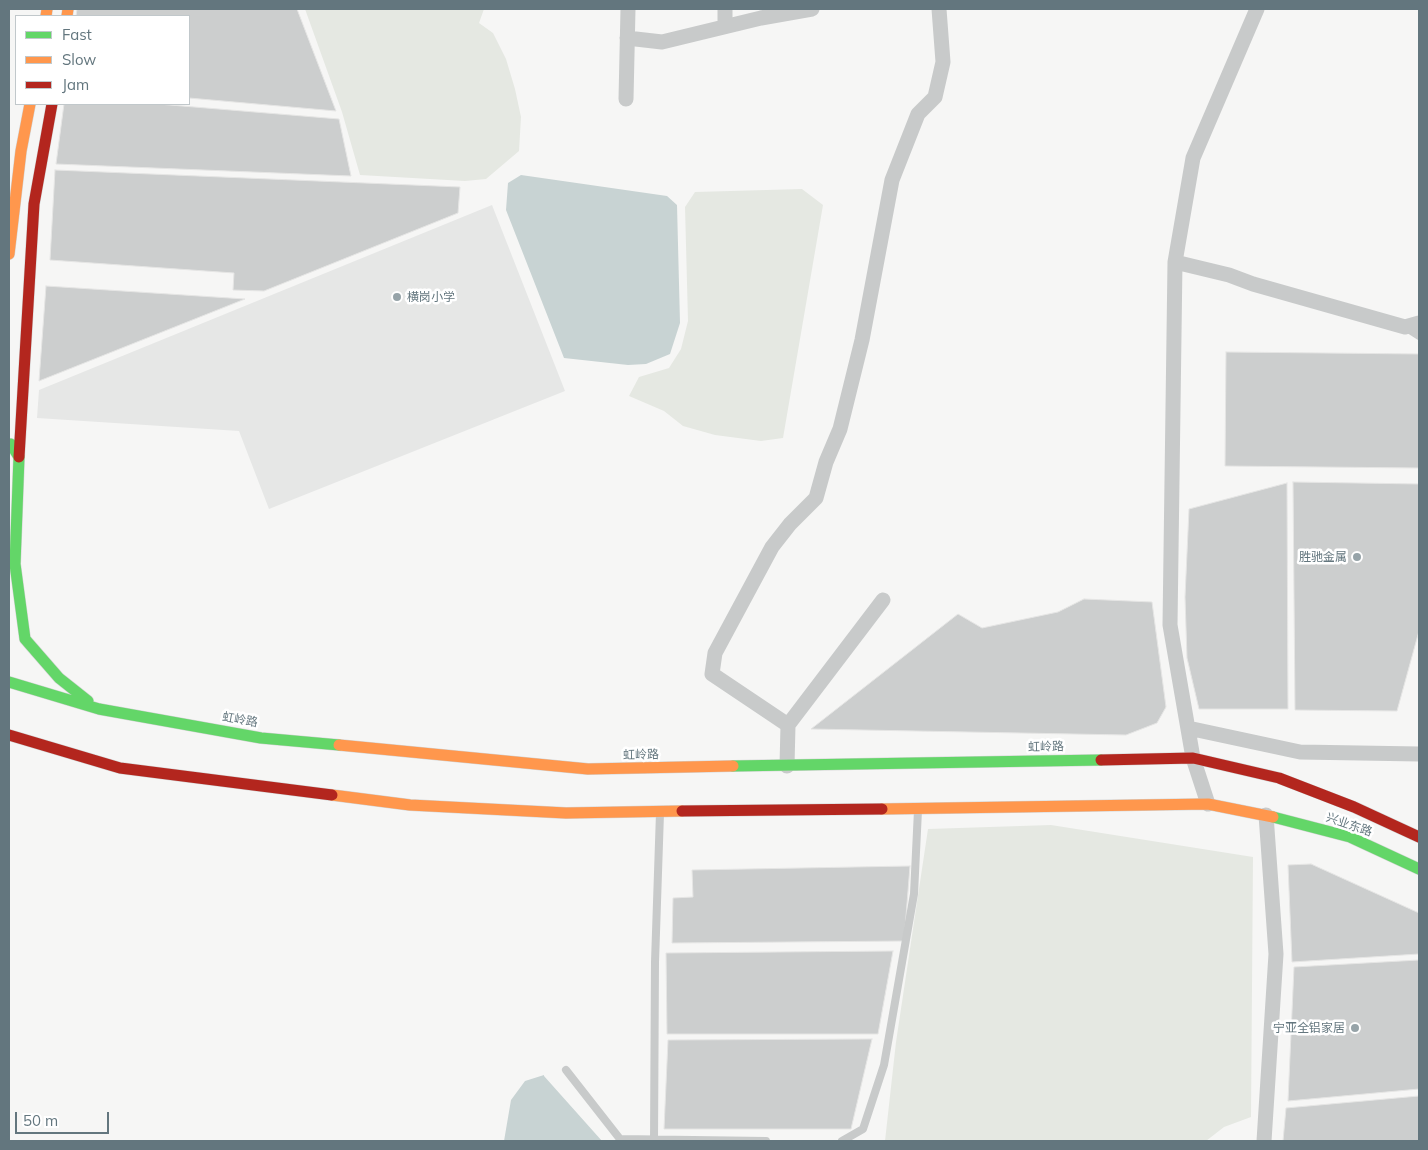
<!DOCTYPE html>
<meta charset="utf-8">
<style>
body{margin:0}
#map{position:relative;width:1428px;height:1150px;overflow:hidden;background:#f6f6f5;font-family:Mulish,sans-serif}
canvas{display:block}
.frame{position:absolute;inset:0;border:10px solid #63767e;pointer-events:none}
.legend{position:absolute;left:15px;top:15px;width:175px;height:90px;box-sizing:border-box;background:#fff;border:1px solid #c1c8cb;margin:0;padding:6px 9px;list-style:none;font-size:15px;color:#63767e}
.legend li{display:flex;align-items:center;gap:10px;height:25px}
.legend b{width:25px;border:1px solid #c1c8cb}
.scale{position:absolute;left:15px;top:1112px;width:94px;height:22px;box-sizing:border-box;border:2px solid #63767e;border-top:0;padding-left:6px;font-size:15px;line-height:18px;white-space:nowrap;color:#63767e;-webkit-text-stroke:4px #fff;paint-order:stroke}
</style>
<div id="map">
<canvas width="1428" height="1150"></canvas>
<div class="frame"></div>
<ul class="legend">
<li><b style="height:6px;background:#63d668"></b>Fast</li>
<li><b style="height:6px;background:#ff974d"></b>Slow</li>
<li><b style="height:6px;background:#b3261e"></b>Jam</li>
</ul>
<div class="scale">50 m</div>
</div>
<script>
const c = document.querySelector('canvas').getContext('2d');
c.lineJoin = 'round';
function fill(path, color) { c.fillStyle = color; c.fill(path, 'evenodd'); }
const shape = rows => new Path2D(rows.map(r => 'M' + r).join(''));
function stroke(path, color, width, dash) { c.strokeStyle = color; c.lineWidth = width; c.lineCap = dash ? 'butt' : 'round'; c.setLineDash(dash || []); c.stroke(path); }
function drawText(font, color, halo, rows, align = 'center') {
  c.font = font + ' Mulish,"Noto Sans SC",sans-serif'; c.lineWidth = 5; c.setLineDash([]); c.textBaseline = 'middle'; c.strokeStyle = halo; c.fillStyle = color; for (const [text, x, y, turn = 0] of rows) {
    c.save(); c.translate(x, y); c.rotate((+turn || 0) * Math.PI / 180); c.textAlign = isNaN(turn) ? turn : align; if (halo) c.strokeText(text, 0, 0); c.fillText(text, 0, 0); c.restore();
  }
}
fill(shape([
 [492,205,565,391,269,509,239,431,37,418,39,390]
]), '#e6e7e6');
fill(shape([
 [305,9,484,9,479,23,493,33,506,59,515,89,521,117,519,151,486,179,465,181,360,175,342,112],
 [802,189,823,205,783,438,761,441,715,435,683,426,664,411,629,396,639,377,669,368,681,349,688,321,685,207,695,192],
 [1051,825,1253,857,1251,1117,1224,1127,1206,1141,885,1141,896,1042,928,829]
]), '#e5e8e2');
fill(shape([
 [521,175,667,196,677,205,680,323,670,354,646,364,628,365,564,358,506,210,508,183],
 [544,1075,544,1076,602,1141,504,1141,511,1100,525,1081]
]), '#c8d3d3');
const building = shape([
 [77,9,297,9,336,111,189,98,189,16,76,16,77,9],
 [64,104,158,104,339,119,351,176,56,164,64,104],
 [55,170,460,187,458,213,264,291,233,290,234,273,50,260,55,170],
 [46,286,245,299,39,381,46,286],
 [1226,352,1419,354,1419,468,1225,466,1226,352],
 [1293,482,1419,484,1419,631,1397,711,1295,710,1293,482],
 [1287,483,1288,709,1199,709,1187,658,1185,597,1189,509,1287,483],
 [1084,599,1152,602,1166,707,1157,723,1126,735,811,729,958,614,982,628,1058,612,1084,599],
 [1311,864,1419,913,1419,954,1292,962,1288,865,1311,864],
 [910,866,904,941,672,943,673,898,693,897,692,870,910,866],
 [893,951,878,1034,667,1034,666,953,893,951],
 [1419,960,1419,1089,1288,1101,1294,967,1419,960],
 [872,1039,851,1129,664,1129,668,1040,872,1039],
 [1419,1096,1419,1141,1283,1141,1286,1108,1419,1096]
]);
fill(building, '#cccece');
stroke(building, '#e5e5e4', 1);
const fast = shape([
 [11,444,19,457,15,564,25,639,59,678,88,701],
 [9,682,99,709,261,738,339,745],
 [733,766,1101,760],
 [1273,817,1350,837,1419,869]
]);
const slow = shape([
 [46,16,47,9],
 [67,16,68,9],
 [9,254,21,151,30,104],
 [339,745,588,769,733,766],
 [332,795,410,805,566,813,682,811],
 [882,809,1208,804,1273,817]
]);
const jam = shape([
 [19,457,34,204,52,104],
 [9,735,120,768,332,795],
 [1101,760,1193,758,1279,778,1354,807,1419,837],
 [682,811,882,809]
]);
stroke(fast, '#d2d3d3', 12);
stroke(slow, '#d2d3d3', 12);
stroke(jam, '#d2d3d3', 12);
stroke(shape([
 [1405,327,1419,336],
 [566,1070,620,1139,766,1141],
 [654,1141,655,962,660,813],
 [842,1141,863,1129,884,1065,914,894,918,810]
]), '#c8caca', 8);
stroke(shape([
 [725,9,725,26],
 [627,38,662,42,761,18,812,9],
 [626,99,628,9],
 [1175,262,1229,275,1253,284,1405,327,1419,323],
 [788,725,712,674,715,653,772,547,790,524,816,498,826,462,840,429,862,340,892,180,918,114,935,97,943,62,939,9],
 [1188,728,1300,752,1419,754],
 [787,766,788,725,883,600],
 [1208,804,1193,758,1170,625,1175,262,1193,158,1257,9],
 [1264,1141,1276,954,1266,815]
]), '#c8caca', 15);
stroke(fast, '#63d668', 11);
stroke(slow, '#ff974d', 11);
stroke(jam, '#b3261e', 11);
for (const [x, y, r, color] of [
 [397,297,5,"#96a3a8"],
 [1357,557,5,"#96a3a8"],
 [1355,1028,5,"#96a3a8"]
]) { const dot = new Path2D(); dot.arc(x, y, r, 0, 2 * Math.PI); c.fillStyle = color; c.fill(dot); stroke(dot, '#fff', 2); }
drawText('12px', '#63767e', '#fff', [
 ["横岗小学",407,297,"left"],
 ["胜驰金属",1347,557],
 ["宁亚全铝家居",1345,1028]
], 'right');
drawText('12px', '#63767e', '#fff', [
 ["虹岭路",240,720,10],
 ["虹岭路",1046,747,-1],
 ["虹岭路",641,755,-1],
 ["兴业东路",1349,825,19]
]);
</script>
